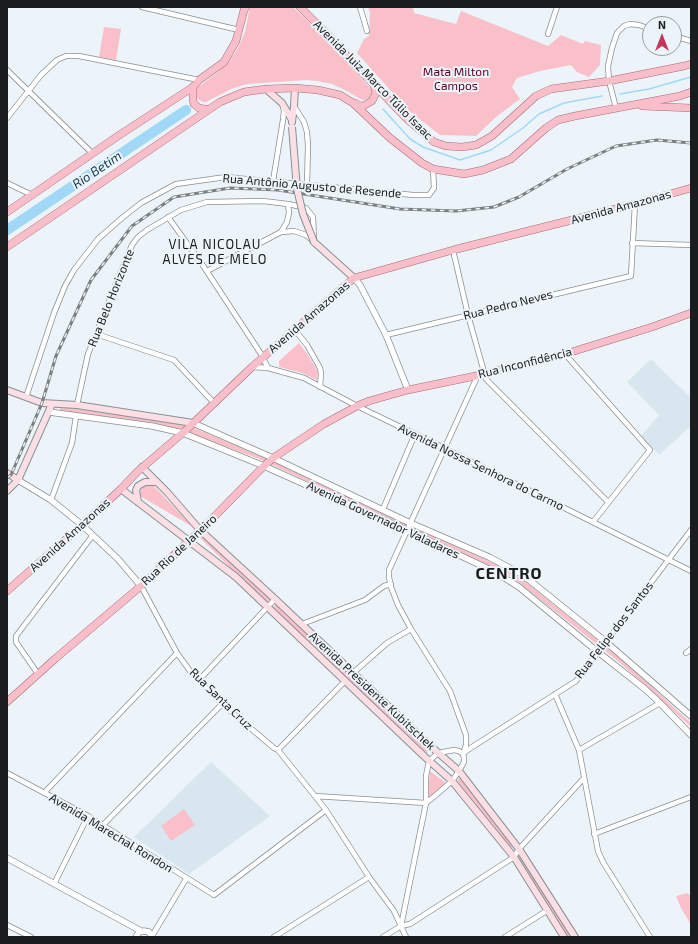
<!DOCTYPE html>
<meta charset="utf-8">
<style>
body{margin:0}
#map{position:relative;width:698px;height:944px;overflow:hidden;background:#ecf4f9;font-family:"Exo 2",sans-serif}
canvas{display:block}
.frame{position:absolute;inset:0;border:8px solid #1a1d1e;pointer-events:none}
.north{position:absolute;left:642px;top:16px;width:40px;height:40px;box-sizing:border-box;background:#ecf4f9;border:1px solid #989ea1;border-radius:50%;rotate:0deg;font-size:11px;font-weight:700;line-height:16px;text-align:center;color:#1a1d1e}
.north::after{content:'';display:block;margin:auto;width:14px;height:18px;background:#c3345e;clip-path:polygon(50% 0,100% 100%,50% 72%,0 100%)}
</style>
<div id="map">
<canvas width="698" height="944"></canvas>
<div class="frame"></div>
<div class="north">N</div>
</div>
<script>
const c = document.querySelector('canvas').getContext('2d');
c.lineJoin = 'round';
function fill(path, color) { c.fillStyle = color; c.fill(path, 'evenodd'); }
const shape = rows => new Path2D(rows.map(r => 'M' + r).join(''));
function stroke(path, color, width, dash) { c.strokeStyle = color; c.lineWidth = width; c.lineCap = dash ? 'butt' : 'round'; c.setLineDash(dash || []); c.stroke(path); }
function drawText(font, color, halo, rows, align = 'center') {
  c.font = font + ' "Exo 2",sans-serif'; c.lineWidth = 4; c.setLineDash([]); c.textBaseline = 'middle'; c.strokeStyle = halo; c.fillStyle = color; for (const [text, x, y, turn = 0] of rows) {
    c.save(); c.translate(x, y); c.rotate((+turn || 0) * Math.PI / 180); c.textAlign = isNaN(turn) ? turn : align; if (halo) c.strokeText(text, 0, 0); c.fillText(text, 0, 0); c.restore();
  }
}
fill(shape([
 [651,359,691,398,691,426,659,455,641,436,659,415,627,382],
 [211,762,270,816,189,874,134,837]
]), '#d7e6ef');
fill(shape([
 [251,7,293,7,318,31,371,89,372,93,370,97,367,99,362,100,345,90,332,84,317,81,306,80,247,84,231,89,206,102,204,102,199,100,196,96,196,91,197,88,218,72,229,62,238,48,245,32,249,11],
 [368,7,413,7,414,13,456,24,461,11,548,46,561,35,583,44,585,41,601,45,600,65,589,77,577,72,571,65,540,71,517,78,512,87,520,99,496,117,476,136,440,135,408,110,357,53,364,39,369,36,370,13],
 [104,27,121,29,116,60,99,57],
 [299,343,308,355,318,372,317,380,302,373,279,367,279,361],
 [61,407,181,423,204,432,299,472,397,520,500,566,522,579,619,657,691,723,691,727,619,662,512,577,433,539,257,458,176,429,59,412],
 [145,484,153,485,193,527,140,496,139,493],
 [202,536,271,599,267,603,200,538],
 [276,604,429,748,427,753,272,609],
 [430,771,446,783,428,799,428,793],
 [460,777,514,845,511,848,457,781],
 [184,809,195,825,171,841,161,826],
 [521,854,575,937,567,937,517,857],
 [687,893,691,896,691,922,690,923,681,908,676,896]
]), '#f9c0c9');
stroke(shape([
 [620,94,649,89,691,77],
 [383,109,410,139,423,147,460,160,491,150,523,128,539,114,564,103,602,96]
]), '#a1d8f7', 1.5);
stroke(shape([
 [7,230,186,110]
]), '#a1d8f7', 10);
const minor = shape([
 [142,7,239,30],
 [360,7,367,31],
 [548,34,557,7],
 [674,36,691,41],
 [7,70,92,153],
 [294,106,304,122,307,132,308,146,307,184],
 [616,108,609,81,608,66,612,48,617,33,624,26,630,24,639,25,650,29],
 [7,118,41,75,57,60,66,56,79,56,199,80],
 [273,181,283,120,284,111,283,107],
 [7,183,32,195],
 [168,217,202,264,263,357,265,362,268,368],
 [281,232,287,222,289,213,288,204],
 [632,243,691,245],
 [453,250,468,315,486,379,608,502],
 [207,271,281,232,294,231,306,235,313,241],
 [294,331,299,335,307,345,320,368,321,373,320,387],
 [96,334,174,360,214,403],
 [386,335,631,276,635,204],
 [565,354,650,450,593,522],
 [252,367,268,368,304,378,357,406,444,448,691,571],
 [26,397,54,313,65,286,74,270,98,239,122,218,141,203,176,184,226,177,413,195,429,195,434,188,433,169],
 [77,405,88,354,121,271,132,245,138,237,147,230,181,210,207,202,263,201,288,204,306,208,313,217,314,240],
 [51,500,72,443,76,416],
 [383,509,415,434],
 [141,586,177,653,190,671,222,704,274,748,278,750,326,810,369,877,394,911,406,937],
 [302,624,365,600,384,586,391,584],
 [686,653,691,649],
 [353,673,387,643,411,629],
 [38,674,16,642,16,636,93,535],
 [199,680,275,599],
 [555,694,579,750,598,851,603,862,650,937],
 [278,750,345,681],
 [579,750,660,703],
 [464,753,469,749,576,681,669,559,691,530],
 [463,754,466,745,466,735,450,691,411,629,398,605,391,587,389,577,389,570,478,375],
 [7,773,88,816,214,895,326,810],
 [44,793,177,653],
 [315,796,426,803],
 [102,826,222,704],
 [594,834,691,797],
 [54,884,88,816],
 [7,925,31,937],
 [401,926,426,803,426,776,429,761,438,753,454,750,459,751,463,754,464,758,464,762,459,771,452,781,436,795,426,803],
 [152,936,186,879],
 [274,937,369,877],
 [383,937,401,926,410,924,514,857,519,849,584,778],
 [505,937,548,910]
]);
const tertiary = shape([
 [354,278,360,285,386,335,408,390],
 [49,412,152,426,183,433,264,466,404,529,495,572,519,587,598,652,645,689,660,703,691,735],
 [193,423,273,458,408,522,489,557,523,575,606,642,691,716],
 [18,480,51,500,82,525,118,559,141,586],
 [7,858,141,931],
 [136,937,139,932,144,931,149,932,152,937]
]);
const secondary = shape([
 [266,89,282,103,292,120],
 [292,122,294,106,295,88],
 [314,242,354,278],
 [7,390,42,403,77,405,193,423],
 [142,467,167,492,200,530,275,599,427,743,459,771,519,849,575,937],
 [7,473,18,480],
 [121,489,236,577,425,757,452,781,514,857,564,937],
 [7,491,18,480,52,404],
 [138,502,136,490,138,486,145,482,157,482]
]);
const primary = shape([
 [300,7,331,38,356,66,407,119,434,142,446,146,462,147,476,145,492,136,536,96,551,89,609,81,684,66,691,64],
 [193,87,193,100,194,104,199,108,204,109,209,109],
 [355,103,361,106,363,106,372,101,376,93,374,85],
 [642,106,691,108],
 [7,212,118,136,193,87,199,80,224,62,236,41,244,10,246,7],
 [7,247,220,102,244,92,266,89,295,88,318,90,340,95,353,103,390,138,422,163,433,169,464,174,483,170,511,159,546,128,558,120,575,116,680,96,691,92],
 [7,591,82,525,121,489,137,472,185,431,252,367,354,278,453,250,635,204,691,188],
 [7,702,56,658,141,586,206,525,264,466,273,458,324,424,357,406,369,401,408,390,485,374,565,354,652,327,691,313]
]);
stroke(minor, '#899095', 6);
stroke(tertiary, '#899095', 7);
stroke(secondary, '#899095', 8);
stroke(primary, '#a86a76', 8);
stroke(minor, '#fff', 4.5);
stroke(tertiary, '#fff', 5.5);
stroke(secondary, '#fcdfe4', 6);
stroke(primary, '#f8bfca', 7);
const rail = shape([
 [7,478,11,475,42,403,56,356,91,280,132,226,174,197,230,188,278,190,400,209,456,211,494,207,519,197,567,169,616,146,657,140,691,143]
]);
stroke(rail, '#7a7f82', 3);
stroke(rail, '#ecf4f9', 1.5, [4.5]);
const secondaryBridge = shape([
 [292,127,297,189,303,214,314,242]
]);
stroke(secondaryBridge, '#899095', 8, []);
stroke(secondaryBridge, '#fcdfe4', 6);
drawText('12px', '#590021', '#ecf4f9', [
 ["Mata Milton",456,72],
 ["Campos",456,86]
]);
drawText('12px', '#1a1d1e', '#ecf4f9', [
 ["Avenida Juiz Marco Túlio Isaac",373,80,45],
 ["Rua Antônio Augusto de Resende",312,186,5],
 ["Avenida Amazonas",621,207,-15],
 ["Rua Belo Horizonte",111,298,-68],
 ["Rua Pedro Neves",508,305,-14],
 ["Avenida Amazonas",309,317,-41],
 ["Rua Inconfidência",525,363,-14],
 ["Avenida Nossa Senhora do Carmo",481,467,26],
 ["Avenida Governador Valadares",383,520,25],
 ["Avenida Amazonas",70,535,-42],
 ["Rua Rio de Janeiro",179,550,-43],
 ["Rua Felipe dos Santos",614,630,-52],
 ["Avenida Presidente Kubitschek",372,691,43],
 ["Rua Santa Cruz",221,699,44],
 ["Avenida Marechal Rondon",111,833,31]
]);
drawText('italic 13px', '#0d394f', '#ecf4f9', [
 ["Rio Betim",97,170,-34]
]);
c.letterSpacing = '1px';
drawText('13px', '#1a1d1e', '#ecf4f9', [
 ["VILA NICOLAU",215,245],
 ["ALVES DE MELO",215,260]
]);
c.letterSpacing = '0px';
c.letterSpacing = '1px';
drawText('bold 16px', '#1a1d1e', '#ecf4f9', [
 ["CENTRO",509,574]
]);
c.letterSpacing = '0px';
</script>
